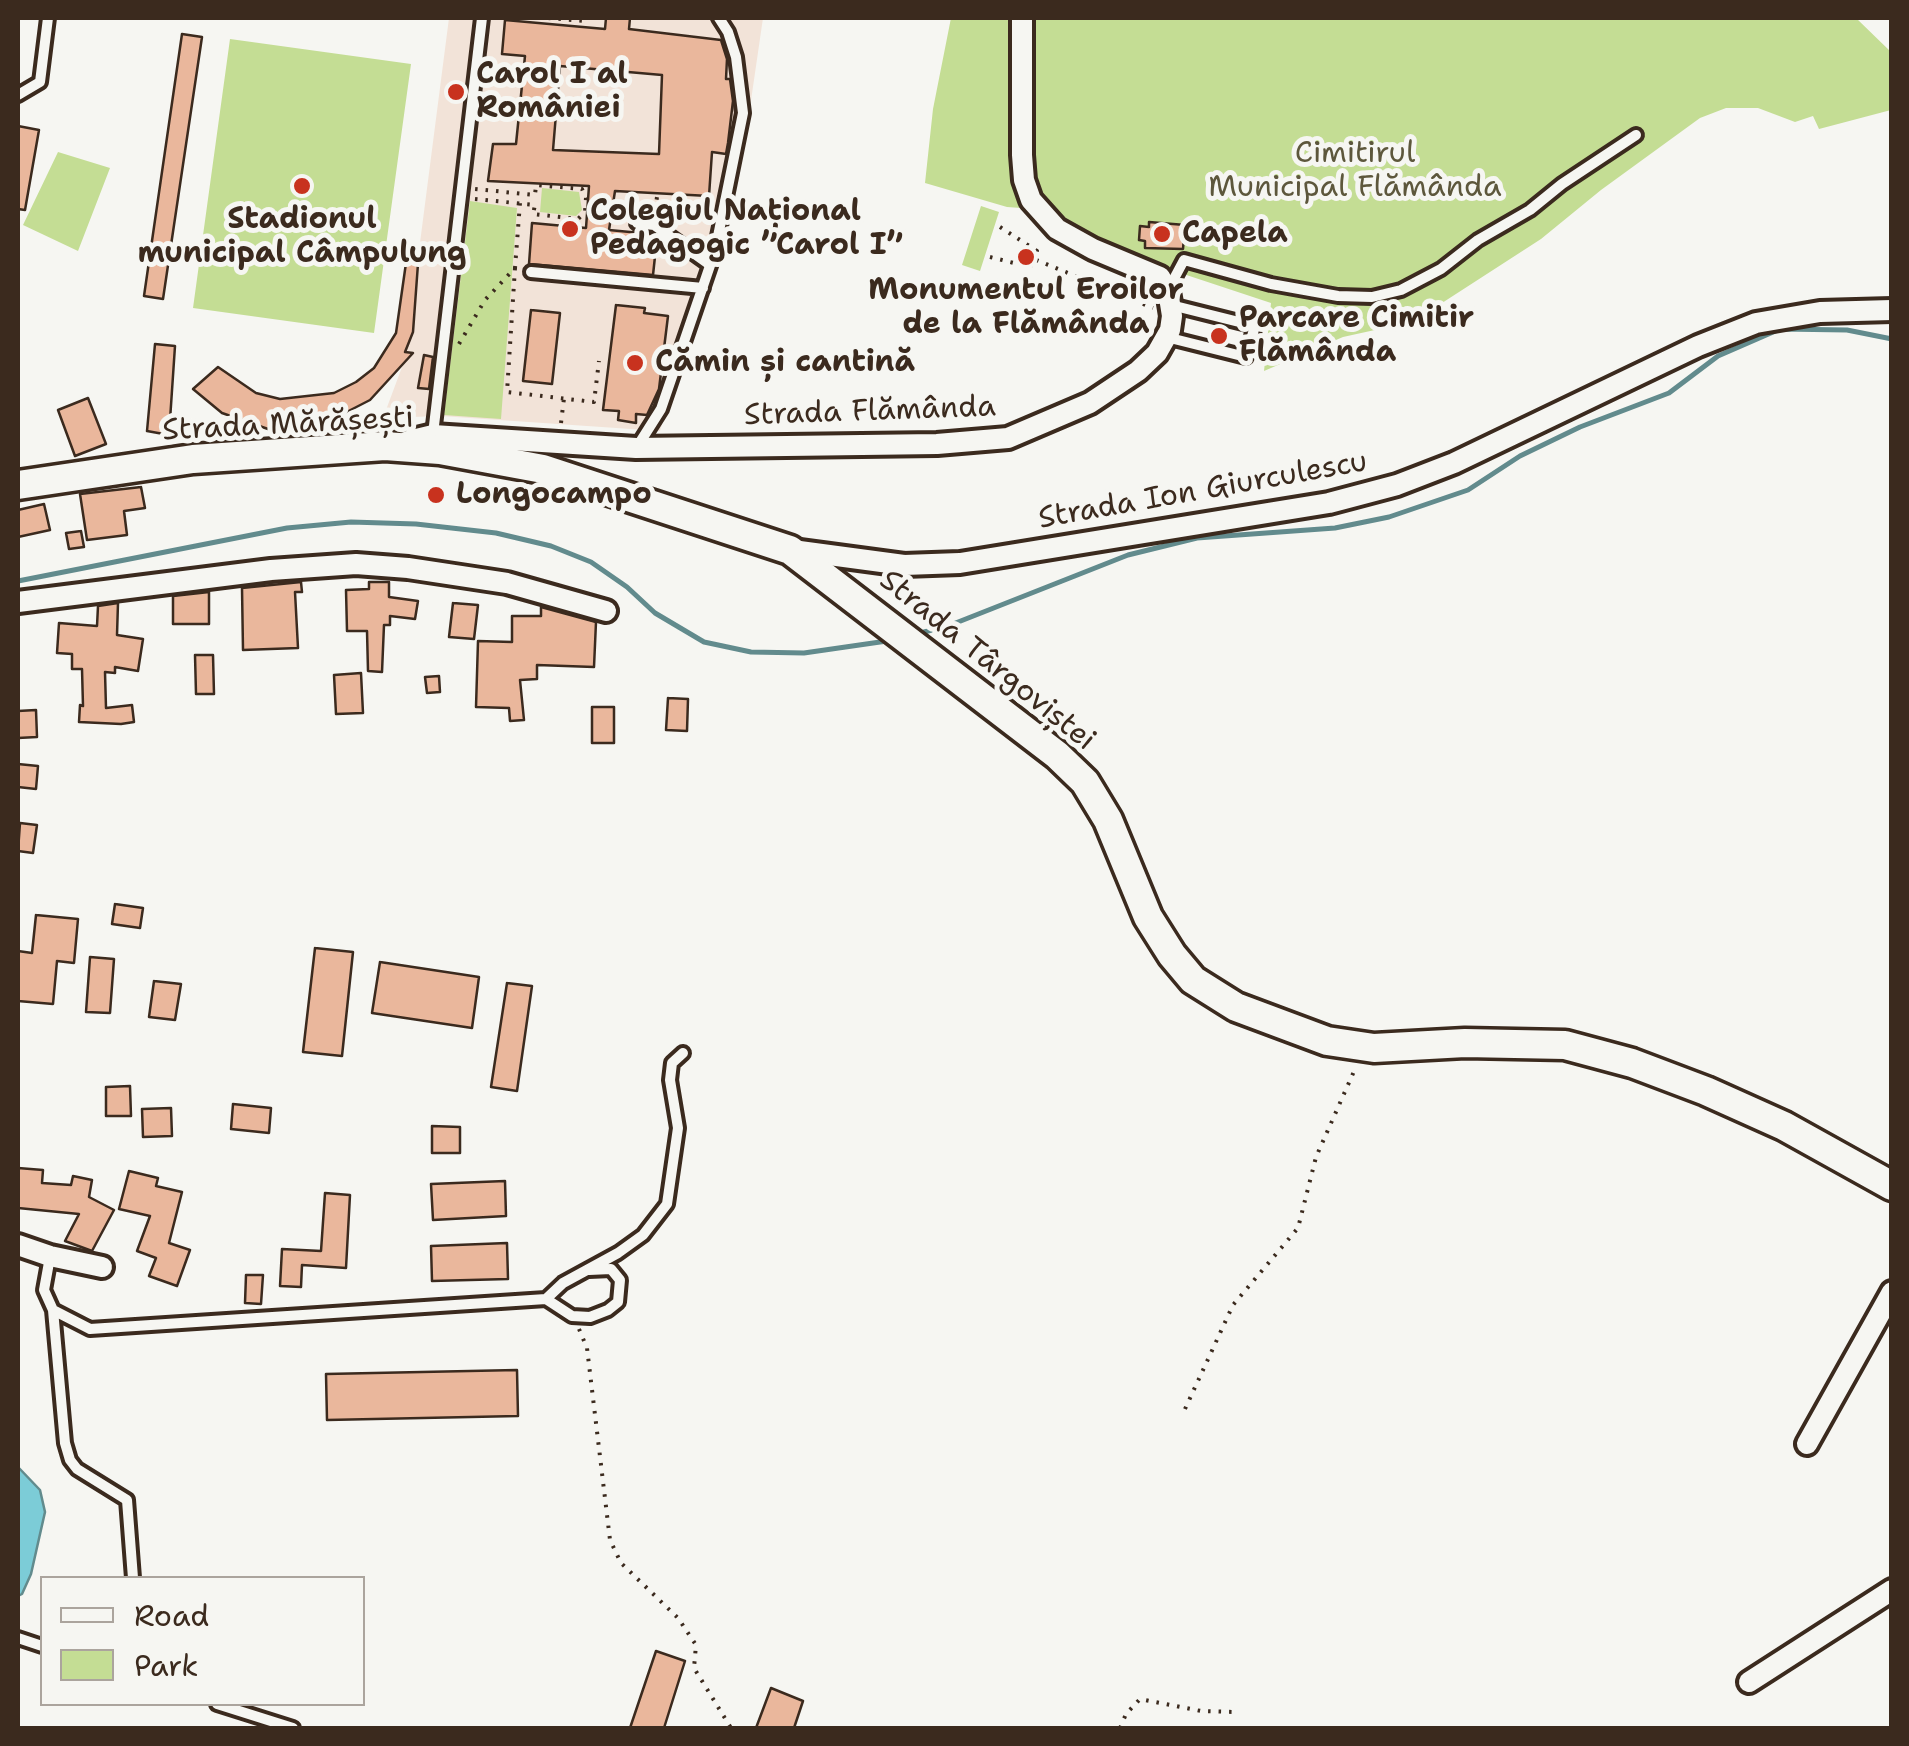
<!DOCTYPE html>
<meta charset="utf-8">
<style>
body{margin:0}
#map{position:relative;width:1909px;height:1746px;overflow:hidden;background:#f6f6f2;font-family:"Shantell Sans",sans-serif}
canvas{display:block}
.frame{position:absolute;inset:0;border:20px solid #3b2a1e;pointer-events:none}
.legend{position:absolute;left:40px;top:1576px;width:325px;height:130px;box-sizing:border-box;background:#f6f6f2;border:2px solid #aba49d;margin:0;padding:12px 18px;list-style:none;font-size:30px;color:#3b2a1e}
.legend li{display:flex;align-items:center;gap:20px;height:50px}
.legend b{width:50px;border:2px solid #aba49d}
</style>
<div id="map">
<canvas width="1909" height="1746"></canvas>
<div class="frame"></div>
<ul class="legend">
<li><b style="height:12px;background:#f6f6f2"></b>Road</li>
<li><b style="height:28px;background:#c4dd94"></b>Park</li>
</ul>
</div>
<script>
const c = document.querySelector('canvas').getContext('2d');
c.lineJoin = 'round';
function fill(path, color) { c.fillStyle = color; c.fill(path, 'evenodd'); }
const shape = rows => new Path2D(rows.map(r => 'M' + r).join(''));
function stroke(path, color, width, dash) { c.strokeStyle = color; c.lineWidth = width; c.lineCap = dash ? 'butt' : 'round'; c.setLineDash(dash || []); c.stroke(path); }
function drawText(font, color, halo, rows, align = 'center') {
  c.font = font + ' "Shantell Sans",sans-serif'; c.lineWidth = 10; c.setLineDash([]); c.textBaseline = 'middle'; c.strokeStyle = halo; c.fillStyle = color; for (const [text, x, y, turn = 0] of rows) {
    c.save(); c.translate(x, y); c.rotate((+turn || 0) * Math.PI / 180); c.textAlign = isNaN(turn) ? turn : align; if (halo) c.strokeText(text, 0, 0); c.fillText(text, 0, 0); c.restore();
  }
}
fill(shape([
 [449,18,763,18,748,121,660,431,441,416,383,418,405,359]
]), '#f2e3d8');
fill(shape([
 [951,18,1856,18,1891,52,1891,110,1819,129,1813,116,1795,122,1758,108,1726,108,1700,118,1601,190,1541,239,1442,303,1393,326,1343,337,1264,371,1271,303,1126,255,1058,216,1035,209,1007,207,925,183,933,109],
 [230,39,411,64,374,333,193,308],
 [58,152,110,168,78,251,23,225],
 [542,188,579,192,582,210,576,216,540,212],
 [470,201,517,208,501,419,444,415],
 [981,206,999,212,980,271,962,265]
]), '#c4dd94');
const water = shape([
 [18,1467,40,1490,45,1512,31,1574,22,1594,18,1596,18,1467]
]);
fill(water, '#7cccd7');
stroke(water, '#628b8d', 2.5);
stroke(shape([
 [18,581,287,528,351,522,416,524,496,533,551,546,591,562,627,587,655,613,704,642,751,652,804,653,887,641],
 [924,632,948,626,1128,555,1197,538,1335,528,1389,517,1468,490,1520,456,1580,427,1669,393,1718,356,1780,329,1847,330,1892,339]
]), '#628b8d', 5);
const building = shape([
 [606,18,630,18,629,29,721,40,727,59,726,79,730,79,733,101,728,143,726,154,712,152,709,196,615,191,609,230,651,234,657,238,653,275,529,264,532,223,586,228,589,186,488,181,493,144,516,144,525,56,502,54,505,20,605,29,606,18],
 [560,66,662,75,659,154,553,150,560,66],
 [182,34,202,37,163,299,144,296,182,34],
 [18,126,39,130,25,210,18,209,18,126],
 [1149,222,1185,225,1183,249,1145,248,1145,241,1139,240,1140,226,1149,227,1149,222],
 [408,249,419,250,413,332,405,352,413,353,370,400,335,418,309,427,268,429,222,413,193,389,218,367,256,393,280,399,334,393,356,382,374,368,396,333,408,249],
 [616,305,645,308,644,313,668,316,659,389,647,415,636,414,636,423,618,420,619,411,603,410,616,305],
 [531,310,560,313,552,384,523,381,531,310],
 [155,344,175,346,169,435,147,431,155,344],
 [424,355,433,357,429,389,418,388,424,355],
 [88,398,106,444,75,456,58,410,88,398],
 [141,487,145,508,124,511,127,535,87,540,80,494,141,487],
 [44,504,50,530,18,537,18,510,44,504],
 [81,531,84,547,69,549,66,533,81,531],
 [301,582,302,592,295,592,298,648,243,650,242,588,301,582],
 [369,582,389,582,389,597,418,601,415,619,390,616,390,625,384,625,382,672,368,671,367,631,347,631,346,590,369,589,369,582],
 [209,592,209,624,173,624,173,596,209,592],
 [118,603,117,635,143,639,138,671,115,667,115,673,105,672,106,708,132,705,134,722,121,724,79,722,80,705,83,706,82,669,72,669,72,654,57,653,59,623,97,626,98,606,118,603],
 [453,603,478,605,474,639,449,637,453,603],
 [541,607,596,622,594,667,537,665,537,679,520,680,524,720,510,721,509,708,476,707,478,641,512,642,512,616,541,616,541,607],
 [195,655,213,655,214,694,196,694,195,655],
 [361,673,363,713,336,714,334,675,361,673],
 [439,676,440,692,427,693,425,677,439,676],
 [668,698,688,699,687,731,666,730,668,698],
 [592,707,614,707,614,743,592,743,592,707],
 [36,710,37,737,18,738,18,711,36,710],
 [18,764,38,766,36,789,18,787,18,764],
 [20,823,37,825,33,853,18,851,20,823],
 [115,904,143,908,140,928,112,924,115,904],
 [36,915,78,919,74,963,57,961,53,1004,18,1001,18,951,32,953,36,915],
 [315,948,353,952,342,1056,303,1052,315,948],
 [90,957,114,959,110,1013,86,1012,90,957],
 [380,962,479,977,472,1028,372,1013,380,962],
 [154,981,181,984,175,1020,149,1017,154,981],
 [507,983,532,986,517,1091,491,1087,507,983],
 [130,1086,131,1116,106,1116,106,1087,130,1086],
 [233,1104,271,1108,269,1133,231,1129,233,1104],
 [171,1108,172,1136,143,1137,142,1109,171,1108],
 [432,1126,460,1127,460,1153,432,1153,432,1126],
 [18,1168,43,1170,42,1183,71,1185,73,1176,92,1180,89,1197,114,1210,92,1251,65,1241,79,1214,18,1208,18,1168],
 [129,1171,158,1178,156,1186,182,1192,169,1243,190,1250,177,1286,149,1276,156,1258,137,1251,150,1216,119,1209,129,1171],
 [505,1181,506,1216,433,1220,431,1184,505,1181],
 [325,1193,350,1195,346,1268,302,1265,301,1287,280,1286,282,1249,321,1251,325,1193],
 [507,1243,508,1279,432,1281,431,1246,507,1243],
 [246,1275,263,1275,261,1304,245,1303,246,1275],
 [517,1370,518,1416,327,1420,326,1374,517,1370],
 [656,1651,685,1661,664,1728,630,1728,656,1651],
 [771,1688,803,1701,794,1728,756,1728,771,1688]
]);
fill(building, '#eab79c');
stroke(building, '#3b2a1e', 2.5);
const lane = shape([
 [18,95,40,82,48,18],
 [637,223,654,225,710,265],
 [531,272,703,288],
 [1168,290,1184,260,1271,284,1338,296,1372,297,1401,290,1441,269,1478,240,1530,210,1562,184,1636,135],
 [1166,337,1246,357,1255,326,1171,305],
 [433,434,482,18],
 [637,447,661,409,715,251,743,113,736,57,728,32,719,18],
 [50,1257,44,1290,53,1310,90,1329,546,1299,563,1283,618,1253,643,1235,667,1204,678,1128,670,1080,672,1063,683,1053],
 [546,1299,572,1316,590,1317,608,1310,618,1302,620,1280,611,1269,589,1270],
 [53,1310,65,1443,70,1460,77,1469,127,1500,133,1578],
 [18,1638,42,1646],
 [217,1704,293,1728]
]);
const street = shape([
 [408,441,433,435,636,448,937,444,1008,438,1090,403,1138,371,1157,353,1170,330,1172,316,1168,291,1160,277,1093,249,1057,229,1031,200,1024,180,1022,155,1022,18],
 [792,550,904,565,960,563,1329,503,1397,485,1454,463,1698,346,1756,323,1820,312,1892,310],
 [18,602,271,570,356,564,408,568,507,583,606,611],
 [18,1245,50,1256,102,1267],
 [1807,1444,1892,1292],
 [1749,1682,1892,1590]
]);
const secondary = shape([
 [18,485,193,459,385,446,440,450,543,469,790,550,1057,755,1085,782,1108,820,1148,917,1172,955,1193,980,1236,1007,1327,1041,1374,1048,1465,1043,1565,1045,1632,1063,1706,1091,1784,1126,1892,1186]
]);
stroke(lane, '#3b2a1e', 18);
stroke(street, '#3b2a1e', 28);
stroke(secondary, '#3b2a1e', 35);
stroke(shape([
 [548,18,584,21,585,18],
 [475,199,535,205,533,214,578,219,585,212,586,198,582,189,536,185,535,195,475,189],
 [655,210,657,197],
 [1000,227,1037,251,1034,259],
 [990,257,1030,267,1034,259,1153,308],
 [515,268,507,392,594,402,599,361],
 [459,344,485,300,515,268,520,203],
 [561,423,564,398],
 [579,1329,587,1348,610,1540,621,1563,678,1618,696,1645,694,1668,731,1728],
 [1185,1409,1233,1305,1298,1228,1316,1157,1355,1069],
 [1120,1728,1126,1714,1140,1699,1201,1711,1235,1712]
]), '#3b2a1e', 4, [2.5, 8]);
stroke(lane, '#f6f6f2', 10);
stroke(street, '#f6f6f2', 20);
stroke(secondary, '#f6f6f2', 28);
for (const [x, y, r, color] of [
 [456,92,10,"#c8321e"],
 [302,186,10,"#c8321e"],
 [570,229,10,"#c8321e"],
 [1162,234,10,"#c8321e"],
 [1026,257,10,"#c8321e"],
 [1219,336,10,"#c8321e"],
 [635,363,10,"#c8321e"],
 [436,495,10,"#c8321e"]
]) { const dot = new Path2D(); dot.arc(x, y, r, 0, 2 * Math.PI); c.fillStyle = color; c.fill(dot); stroke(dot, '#f6f6f2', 4); }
drawText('bold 30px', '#3b2a1e', '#f6f6f2', [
 ["Carol I al",476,75],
 ["României",476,109],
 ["Colegiul Național",590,212],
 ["Pedagogic ”Carol I”",590,246],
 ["Stadionul",302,220,"center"],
 ["municipal Câmpulung",302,254,"center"],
 ["Capela",1182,234],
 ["Monumentul Eroilor",1026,291,"center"],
 ["de la Flămânda",1026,325,"center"],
 ["Parcare Cimitir",1239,319],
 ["Flămânda",1239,353],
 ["Cămin și cantină",655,363],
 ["Longocampo",456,495]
], 'left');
drawText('30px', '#5d573c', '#f6f6f2', [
 ["Cimitirul",1355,154],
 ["Municipal Flămânda",1355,188]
]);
drawText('30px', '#3b2a1e', '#f6f6f2', [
 ["Strada Flămânda",870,412,-2],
 ["Strada Mărășești",288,425,-3],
 ["Strada Ion Giurculescu",1203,491,-10],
 ["Strada Târgoviștei",987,661,39]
]);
</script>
